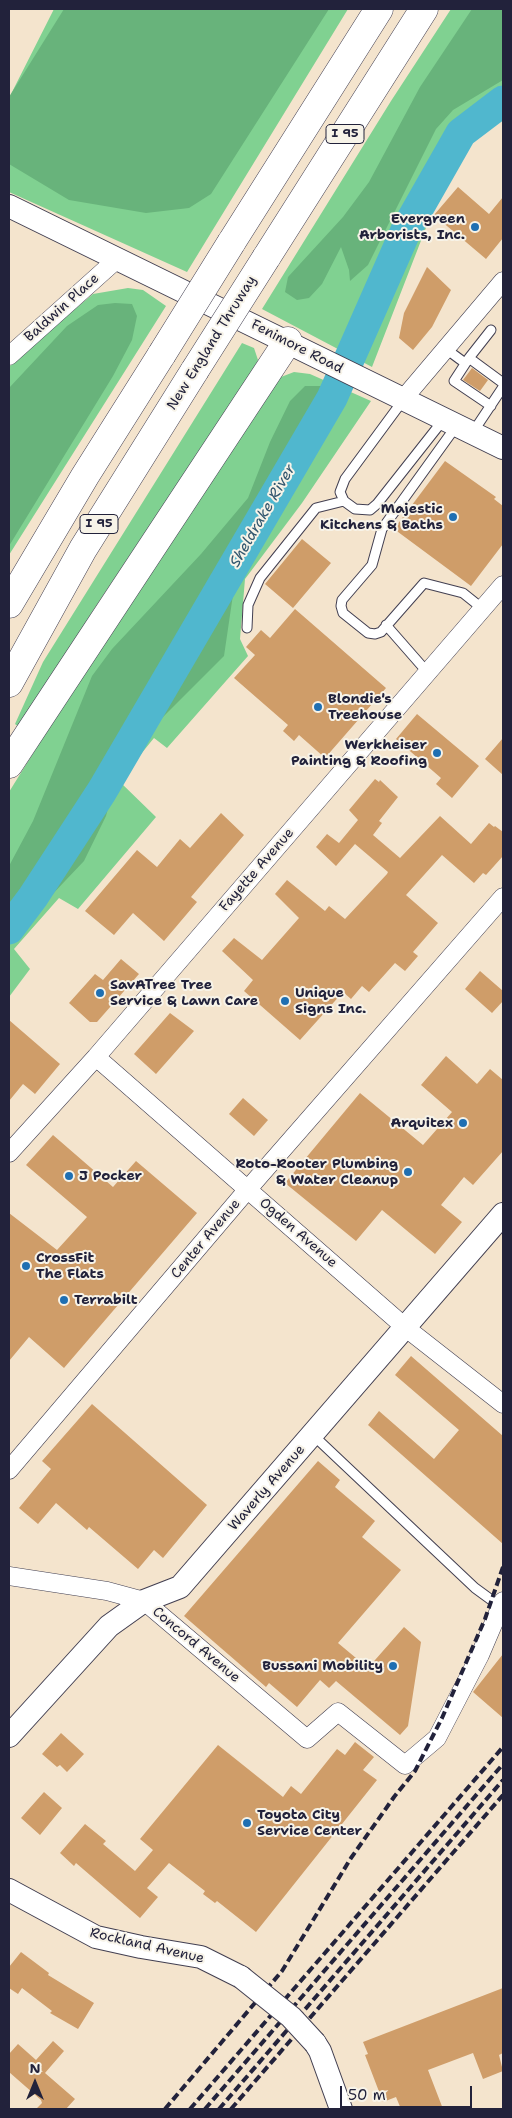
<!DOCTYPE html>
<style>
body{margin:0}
#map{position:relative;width:512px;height:2118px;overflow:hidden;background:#f4e4cd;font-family:"Shantell Sans",sans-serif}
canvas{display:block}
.frame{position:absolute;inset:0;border:10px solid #22223b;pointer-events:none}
.north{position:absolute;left:10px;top:2058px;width:50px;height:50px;-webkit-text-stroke:4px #f7f3e8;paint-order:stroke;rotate:0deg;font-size:14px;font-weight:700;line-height:20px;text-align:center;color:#22223b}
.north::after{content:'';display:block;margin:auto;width:18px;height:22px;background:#22223b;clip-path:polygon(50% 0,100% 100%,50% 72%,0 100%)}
.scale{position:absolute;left:340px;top:2086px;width:132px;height:22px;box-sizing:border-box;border:2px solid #22223b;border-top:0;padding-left:6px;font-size:15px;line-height:18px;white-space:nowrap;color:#22223b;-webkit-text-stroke:4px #f7f3e8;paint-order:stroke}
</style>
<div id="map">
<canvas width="512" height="2118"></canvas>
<div class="frame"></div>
<div class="north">N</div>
<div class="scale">50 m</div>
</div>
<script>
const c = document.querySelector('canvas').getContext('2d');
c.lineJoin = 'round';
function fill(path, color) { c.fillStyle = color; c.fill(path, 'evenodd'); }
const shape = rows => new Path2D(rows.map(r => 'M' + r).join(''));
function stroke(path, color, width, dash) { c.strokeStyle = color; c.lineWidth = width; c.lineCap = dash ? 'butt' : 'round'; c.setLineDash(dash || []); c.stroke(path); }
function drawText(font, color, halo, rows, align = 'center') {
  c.font = font + ' "Shantell Sans",sans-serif'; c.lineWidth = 4; c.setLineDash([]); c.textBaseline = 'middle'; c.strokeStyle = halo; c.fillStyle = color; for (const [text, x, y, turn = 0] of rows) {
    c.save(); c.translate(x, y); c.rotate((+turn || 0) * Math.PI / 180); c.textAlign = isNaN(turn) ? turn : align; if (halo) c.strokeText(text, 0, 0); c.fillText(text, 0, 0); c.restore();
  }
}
fill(shape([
 [54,9,348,9,187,272,9,192,9,98],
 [451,9,503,9,503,114,463,144,427,205,429,220,372,367,262,309,391,101],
 [128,288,143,290,166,306,9,555,9,367,26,350,93,294],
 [242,343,254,348,258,360,254,369,94,609,20,728,15,724,43,662],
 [294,372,310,374,371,401,302,503,245,579,240,639,248,656,167,748,154,738,119,781,156,817,78,909,59,898,14,949,30,969,9,997,9,792,50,726,281,377]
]), '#80d191');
fill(shape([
 [64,9,329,9,211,194,189,208,146,213,69,200,9,164,9,97],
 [472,9,503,9,503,80,453,110,436,129,368,265,350,281,349,270,341,247,322,284,309,298,297,300,285,292,288,277,343,217,369,182,420,87],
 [115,303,132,304,137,316,132,340,113,376,9,546,9,388,67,326,98,305],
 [305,386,323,386,336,419,235,581,224,656,149,731,118,770,106,816,84,861,9,940,9,866,33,821,92,676,112,649,201,554,248,498,270,442,290,401]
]), '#68b37b');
stroke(shape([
 [9,929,33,897,102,791,332,398,407,228,461,133,503,101]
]), '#50b7ce', 31);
fill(shape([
 [458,187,489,214,503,197,503,238,486,259,434,215],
 [427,267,451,290,432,327,413,350,399,338,404,313],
 [472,368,488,380,480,391,463,380],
 [445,461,496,497,494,499,503,506,503,544,471,586,394,529],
 [302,539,331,563,293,608,265,584],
 [295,609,386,688,325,758,299,735,294,741,283,731,288,725,234,678,255,655,246,647,261,630,270,638],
 [417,714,479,766,452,798,436,784,441,778,396,739],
 [503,738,503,775,485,759],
 [375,779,379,782,380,780,398,797,379,821,382,823,373,835,400,858,440,816,471,844,489,823,494,827,495,826,503,832,503,856,486,875,483,873,474,883,442,855,406,895,438,923,413,952,418,956,405,971,395,963,369,992,362,986,351,999,343,992,300,1040,244,991,253,980,222,951,234,938,262,960,299,918,275,894,287,880,325,911,329,906,345,919,387,874,388,872,355,844,336,866,316,847,327,834,339,843,358,820,349,810],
 [221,813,244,835,191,897,197,902,164,941,133,913,114,935,85,911,137,850,157,867,180,839,190,848],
 [121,959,139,974,97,1022,90,1022,69,1003,95,974,103,980],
 [480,971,503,991,503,1001,492,1013,465,989],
 [170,1013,194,1031,156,1074,134,1054],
 [9,1020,60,1064,35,1094,23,1084,9,1101],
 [446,1056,477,1084,490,1069,503,1080,503,1151,473,1185,464,1177,441,1205,462,1222,435,1254,382,1210,356,1241,285,1183,360,1093,423,1145,452,1112,421,1085],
 [243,1098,268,1120,254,1136,229,1114],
 [53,1135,113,1187,136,1161,197,1213,64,1368,29,1337,9,1361,9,1213,57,1250,87,1217,26,1165],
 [411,1356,503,1436,503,1544,368,1425,379,1411,434,1459,459,1430,395,1375],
 [92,1404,207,1505,163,1558,154,1550,138,1569,89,1527,87,1530,56,1503,38,1524,19,1508,51,1469,42,1461],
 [318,1461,340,1480,335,1487,375,1521,362,1537,401,1570,338,1643,368,1668,404,1627,421,1642,408,1726,400,1735,336,1681,329,1688,320,1680,297,1707,269,1683,266,1687,184,1616],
 [503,1654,503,1718,473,1692],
 [61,1733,84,1754,67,1772,60,1765,57,1767,42,1754],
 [355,1742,374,1757,363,1770,377,1780,256,1932,217,1901,215,1903,203,1894,205,1891,169,1863,147,1888,158,1897,140,1918,76,1863,74,1866,60,1853,85,1824,106,1841,103,1844,135,1871,153,1850,140,1839,218,1745,283,1797,291,1786,301,1794,337,1749,345,1755],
 [44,1792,62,1808,40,1835,21,1818],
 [21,1952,49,1973,48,1975,94,2003,78,2029,50,2013,52,2011,22,1988,18,1994,9,1988,9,1967],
 [503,1988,503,2053,499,2055,503,2071,483,2079,473,2053,428,2070,443,2109,401,2109,396,2097,383,2102,365,2055,368,2054,363,2042],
 [53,2041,64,2051,45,2073,75,2099,66,2109,36,2109,42,2103,41,2100,9,2072,9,2054,18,2044,36,2060]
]), '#cf9d69');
const service = shape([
 [446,349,465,363],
 [469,358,491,330],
 [404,399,345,479,340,492,344,501,355,509,370,510,377,504,444,419],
 [491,406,454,381,469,358,503,383],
 [457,425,382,529,372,565,342,600,341,606,343,613,368,633,375,634,381,632,424,583,463,593,483,609],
 [473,432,503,387],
 [386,625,428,673],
 [247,628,248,605,260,578,316,508,344,501],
 [313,1435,475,1588,501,1607]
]);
const minor = shape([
 [9,356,116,260],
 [404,398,503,281],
 [96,1057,406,1328,503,1404],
 [9,1153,96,1057,503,585],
 [9,1470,248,1189,503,897],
 [9,1576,107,1591,144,1601,307,1739,338,1712,405,1765,437,1738,480,1655,503,1601]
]);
const tertiary = shape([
 [9,206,503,448],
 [9,1736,109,1626,144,1601,180,1587,503,1214],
 [9,1890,96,1937,141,1947,201,1957,241,1977],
 [315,2043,320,2051,341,2109]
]);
const motorway = shape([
 [231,243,379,9],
 [266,258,424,9],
 [9,604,85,476,162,354],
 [9,683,83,549,195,370],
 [9,764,288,341]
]);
stroke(service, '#423f51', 11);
stroke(minor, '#423f51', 19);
stroke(tertiary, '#423f51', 24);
stroke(motorway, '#423f51', 29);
stroke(service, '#fff', 9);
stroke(minor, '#fff', 18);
stroke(tertiary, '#fff', 22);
stroke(motorway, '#fff', 28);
stroke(shape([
 [165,2109,282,1971,351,1858,394,1797,415,1771,442,1718,485,1619,503,1567],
 [190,2109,503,1747],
 [205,2109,503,1764],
 [219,2109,503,1780],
 [231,2109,503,1795]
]), '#22223b', 4, [8, 4]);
const tertiaryBridge = shape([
 [241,1977,291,2017,315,2043]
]);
const motorwayBridge = shape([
 [162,354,231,243],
 [195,370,266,258]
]);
stroke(tertiaryBridge, '#423f51', 24, []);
stroke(motorwayBridge, '#423f51', 29, []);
stroke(tertiaryBridge, '#fff', 22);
stroke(motorwayBridge, '#fff', 28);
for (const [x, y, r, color] of [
 [475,227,5,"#1f6fb2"],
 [453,517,5,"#1f6fb2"],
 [318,707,5,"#1f6fb2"],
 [437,753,5,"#1f6fb2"],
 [100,993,5,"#1f6fb2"],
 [285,1001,5,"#1f6fb2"],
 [463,1123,5,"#1f6fb2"],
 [408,1172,5,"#1f6fb2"],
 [69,1176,5,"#1f6fb2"],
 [26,1266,5,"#1f6fb2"],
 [64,1300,5,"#1f6fb2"],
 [393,1666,5,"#1f6fb2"],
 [247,1823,5,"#1f6fb2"]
]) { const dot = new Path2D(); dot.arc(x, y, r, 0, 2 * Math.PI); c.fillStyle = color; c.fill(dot); stroke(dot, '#f7f3e8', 2); }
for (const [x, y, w] of [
 [345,134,38],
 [99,524,38]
]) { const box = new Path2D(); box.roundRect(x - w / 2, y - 9.5, w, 19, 4); c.fillStyle = '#f7f3e8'; c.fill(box); stroke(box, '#22223b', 1); }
drawText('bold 12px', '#22223b', null, [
 ["I 95",345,134],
 ["I 95",99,524]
]);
drawText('bold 14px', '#22223b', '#f7f3e8', [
 ["Evergreen",465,219,"right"],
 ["Arborists, Inc.",465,235,"right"],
 ["Majestic",443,509,"right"],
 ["Kitchens & Baths",443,525,"right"],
 ["Blondie's",328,699],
 ["Treehouse",328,715],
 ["Werkheiser",427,745,"right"],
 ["Painting & Roofing",427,761,"right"],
 ["SavATree Tree",110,985],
 ["Service & Lawn Care",110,1001],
 ["Unique",295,993],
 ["Signs Inc.",295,1009],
 ["Arquitex",453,1123,"right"],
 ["Roto-Rooter Plumbing",398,1164,"right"],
 ["& Water Cleanup",398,1180,"right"],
 ["J Pocker",79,1176],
 ["CrossFit",36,1258],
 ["The Flats",36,1274],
 ["Terrabilt",74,1300],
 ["Bussani Mobility",383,1666,"right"],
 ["Toyota City",257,1815],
 ["Service Center",257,1831]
], 'left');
drawText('14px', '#22223b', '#f7f3e8', [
 ["Baldwin Place",62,308,-42],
 ["New England Thruway",212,343,-58],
 ["Fenimore Road",297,347,27],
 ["Fayette Avenue",257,870,-49],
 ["Ogden Avenue",298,1233,41],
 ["Center Avenue",206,1239,-50],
 ["Waverly Avenue",267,1488,-49],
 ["Concord Avenue",196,1645,40],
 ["Rockland Avenue",147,1946,13]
]);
drawText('italic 15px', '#32566e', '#f7f3e8', [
 ["Sheldrake River",263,516,-60]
]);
</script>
